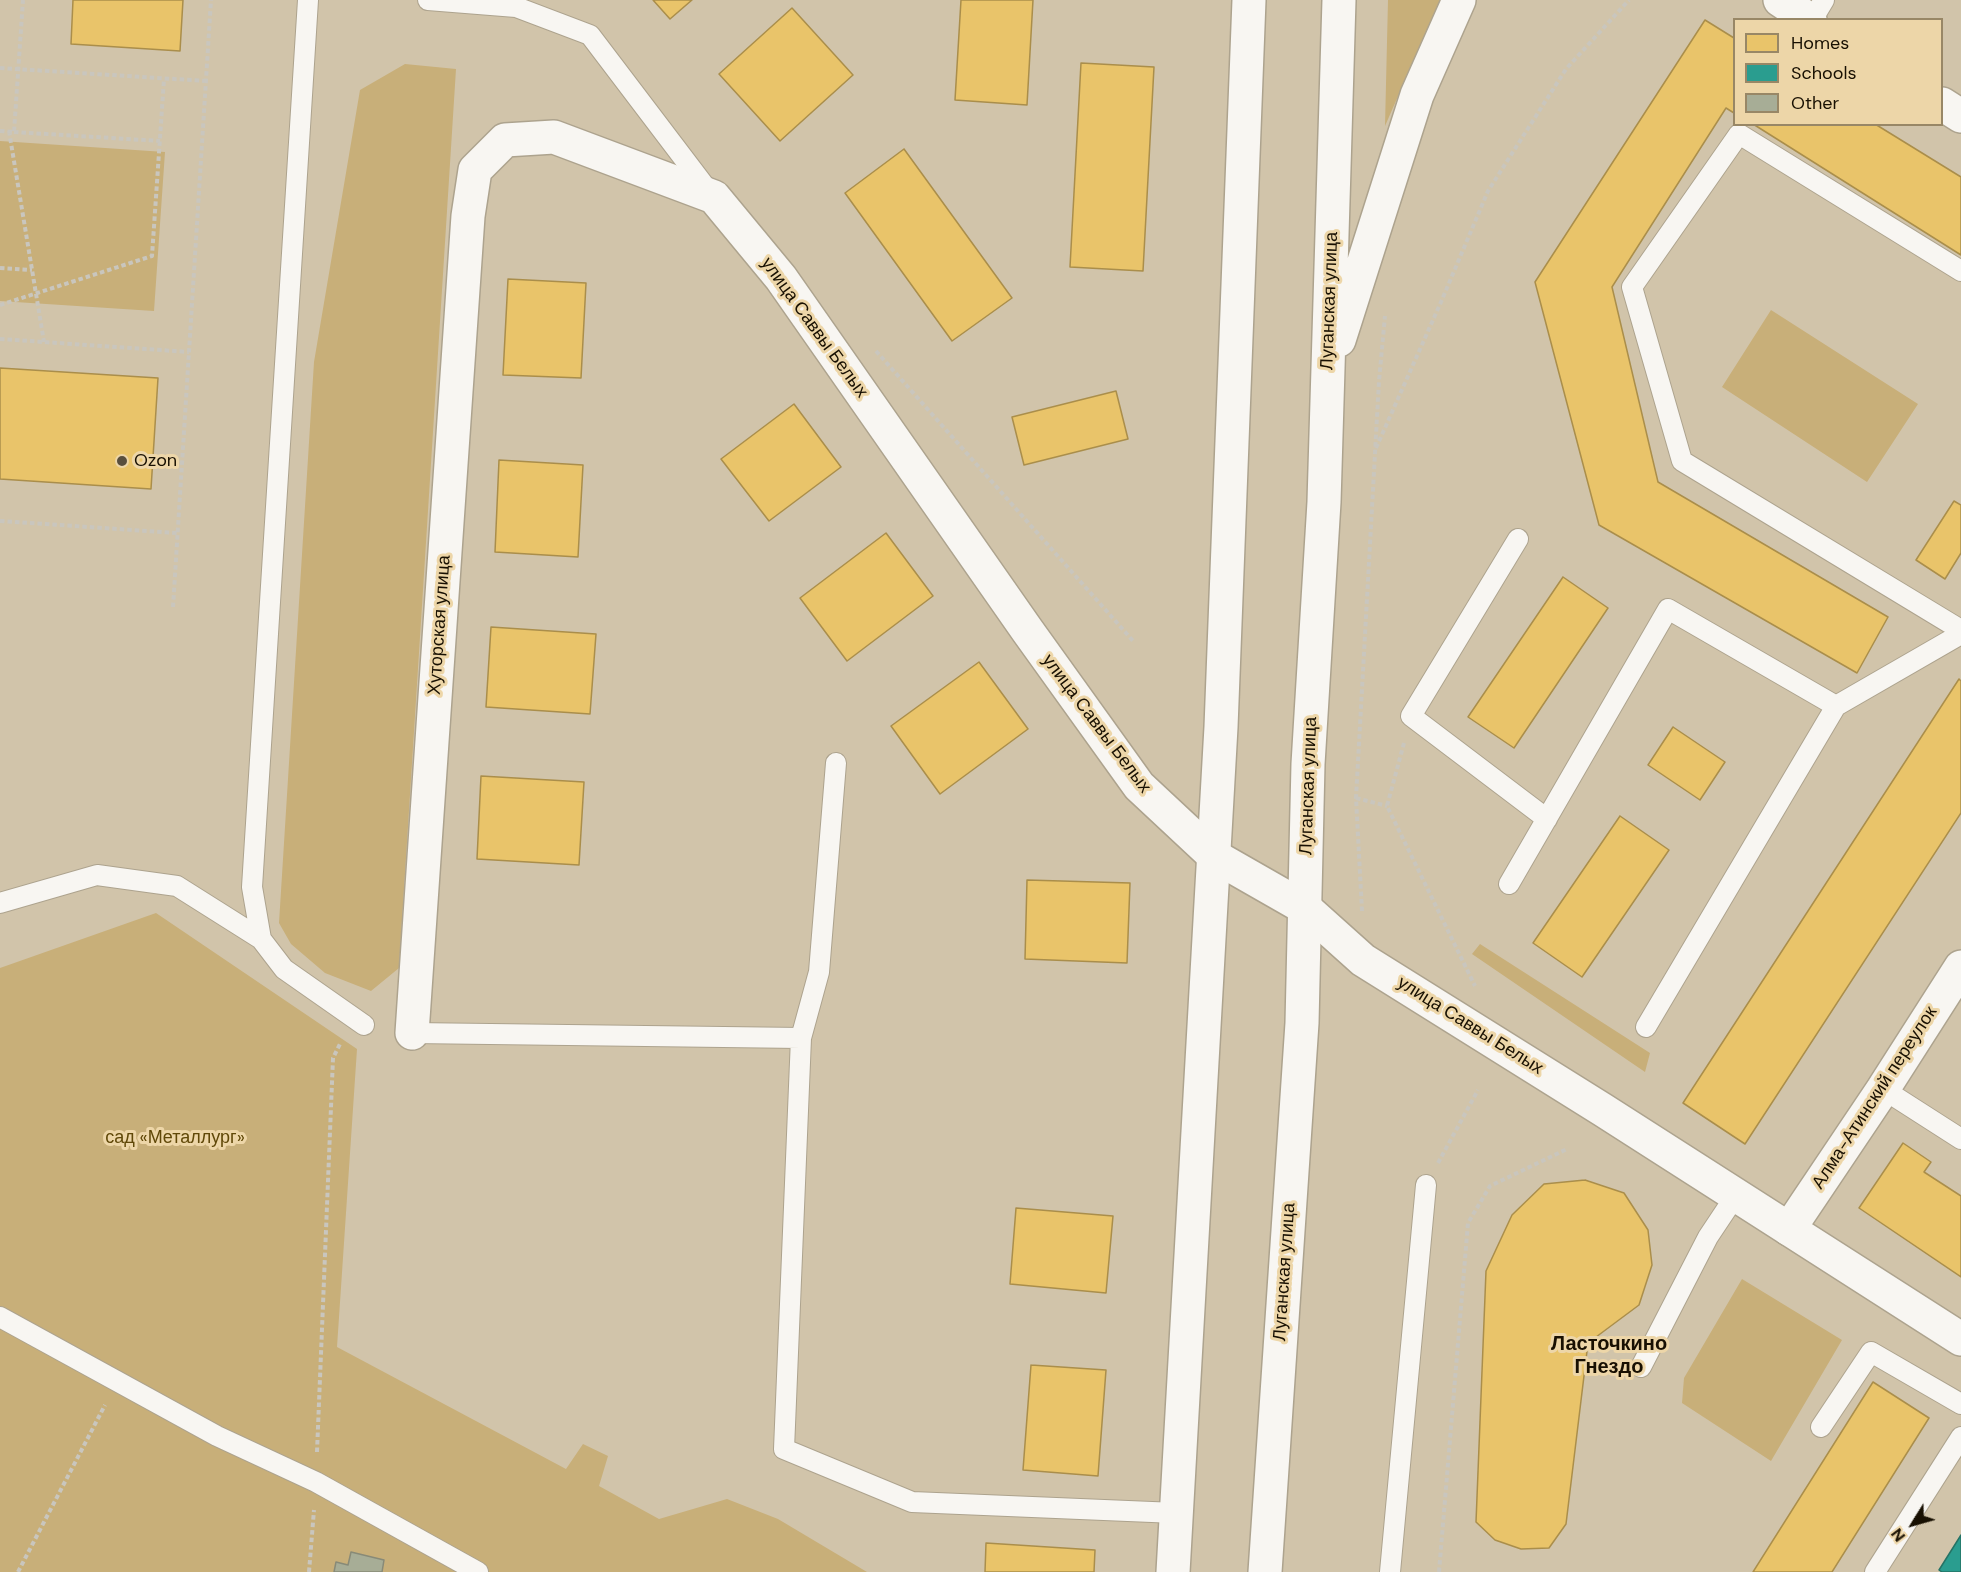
<!DOCTYPE html>
<meta charset="utf-8">
<style>
body{margin:0}
#map{position:relative;width:1961px;height:1572px;overflow:hidden;background:#d1c4aa;font-family:"DM Sans",sans-serif}
canvas{display:block}
.legend{position:absolute;left:1733px;top:18px;width:210px;height:108px;box-sizing:border-box;background:#edd6a8;border:2px solid #988766;margin:0;padding:8px 10px;list-style:none;font-size:18px;color:#181002}
.legend li{display:flex;align-items:center;gap:12px;height:30px}
.legend b{width:30px;border:2px solid #988766}
.north{position:absolute;left:1883px;top:1494px;width:60px;height:60px;-webkit-text-stroke:4px #edd6a8;paint-order:stroke;rotate:233deg;font-size:16px;font-weight:700;line-height:24px;text-align:center;color:#181002}
.north::after{content:'';display:block;margin:auto;width:21px;height:27px;background:#181002;clip-path:polygon(50% 0,100% 100%,50% 72%,0 100%)}
</style>
<div id="map">
<canvas width="1961" height="1572"></canvas>
<ul class="legend">
<li><b style="height:16px;background:#e9c46a"></b>Homes</li>
<li><b style="height:16px;background:#2a9d8f"></b>Schools</li>
<li><b style="height:16px;background:#a7ad96"></b>Other</li>
</ul>
<div class="north">N</div>
</div>
<script>
const c = document.querySelector('canvas').getContext('2d');
c.lineJoin = 'round';
function fill(path, color) { c.fillStyle = color; c.fill(path, 'evenodd'); }
const shape = rows => new Path2D(rows.map(r => 'M' + r).join(''));
function stroke(path, color, width, dash) { c.strokeStyle = color; c.lineWidth = width; c.lineCap = dash ? 'butt' : 'round'; c.setLineDash(dash || []); c.stroke(path); }
function drawText(font, color, halo, rows, align = 'center') {
  c.font = font + ' "DM Sans",sans-serif'; c.lineWidth = 6; c.setLineDash([]); c.textBaseline = 'middle'; c.strokeStyle = halo; c.fillStyle = color; for (const [text, x, y, turn = 0] of rows) {
    c.save(); c.translate(x, y); c.rotate((+turn || 0) * Math.PI / 180); c.textAlign = isNaN(turn) ? turn : align; if (halo) c.strokeText(text, 0, 0); c.fillText(text, 0, 0); c.restore();
  }
}
fill(shape([
 [1388,0,1440,0,1385,126],
 [405,64,456,69,399,968,371,991,325,973,291,944,279,923,314,362,360,90],
 [0,141,165,152,154,311,0,301],
 [1771,310,1918,404,1867,482,1722,387],
 [156,913,357,1049,337,1347,566,1469,583,1444,608,1456,599,1486,659,1519,727,1499,778,1519,867,1572,0,1572,0,968],
 [1480,944,1650,1053,1645,1072,1472,954],
 [1742,1279,1842,1340,1771,1461,1682,1403,1684,1378]
]), '#c8af79');
const homes = shape([
 [73,0,183,0,180,51,71,44,73,0],
 [653,0,692,0,670,19,653,0],
 [961,0,1033,0,1027,105,955,100,961,0],
 [792,8,853,75,780,141,719,74,792,8],
 [1705,20,1734,38,1734,113,1726,108,1612,287,1658,482,1888,617,1857,673,1599,525,1535,282,1705,20],
 [1081,63,1154,67,1143,271,1070,267,1081,63],
 [1753,124,1875,124,1961,177,1961,255,1753,124],
 [904,149,1012,298,952,341,845,193,904,149],
 [508,279,586,283,581,378,503,375,508,279],
 [0,368,158,378,151,489,0,479,0,368],
 [1116,391,1128,439,1024,465,1012,417,1116,391],
 [794,404,841,467,769,521,721,459,794,404],
 [499,460,583,465,578,557,495,552,499,460],
 [1954,501,1961,505,1961,553,1945,579,1916,560,1954,501],
 [886,533,933,596,847,661,800,598,886,533],
 [1563,577,1608,608,1514,748,1468,717,1563,577],
 [491,627,596,634,590,714,486,707,491,627],
 [979,662,1028,729,940,794,891,726,979,662],
 [1959,679,1961,681,1961,813,1745,1144,1683,1103,1959,679],
 [1673,727,1725,762,1700,800,1648,765,1673,727],
 [481,776,584,782,579,865,477,859,481,776],
 [1620,816,1669,850,1582,977,1533,943,1620,816],
 [1027,880,1130,883,1127,963,1025,959,1027,880],
 [1903,1143,1931,1162,1924,1172,1961,1196,1961,1277,1859,1208,1903,1143],
 [1585,1180,1624,1193,1648,1230,1652,1265,1639,1305,1588,1343,1566,1524,1549,1548,1521,1549,1495,1540,1476,1522,1486,1271,1512,1215,1544,1184,1585,1180],
 [1016,1208,1113,1216,1106,1293,1010,1284,1016,1208],
 [1031,1365,1106,1370,1098,1476,1023,1470,1031,1365],
 [1873,1382,1929,1418,1832,1572,1753,1572,1873,1382],
 [986,1543,1095,1550,1094,1572,985,1572,986,1543]
]);
fill(homes, '#e9c46a');
stroke(homes, '#aa8e4b', 1.5);
const schools = shape([
 [1961,1535,1961,1572,1942,1572,1939,1570,1961,1535]
]);
fill(schools, '#2a9d8f');
stroke(schools, '#257365', 1.5);
const building = shape([
 [351,1552,384,1560,382,1572,334,1572,336,1562,348,1565,351,1552]
]);
fill(building, '#a7ad96');
stroke(building, '#888a77', 1.5);
const lane = shape([
 [308,0,252,887,261,939,284,969,364,1025],
 [428,0,516,7,590,35,710,193],
 [1812,20,1824,0],
 [1961,271,1739,134,1632,287,1682,461,1961,630],
 [1518,539,1411,716,1547,819],
 [1836,706,1961,634],
 [1509,884,1668,609,1836,706,1646,1027],
 [0,903,97,875,177,886,261,939],
 [412,1033,801,1038,819,972,836,763],
 [801,1038,784,1449,912,1502,1176,1513],
 [1883,1089,1961,1139],
 [0,1317,217,1436,316,1482,478,1572],
 [1641,1367,1708,1237,1736,1195],
 [1821,1427,1871,1352,1961,1404],
 [1390,1572,1426,1185],
 [1875,1572,1961,1437]
]);
const street = shape([
 [1780,0,1810,20],
 [1942,104,1961,116],
 [412,1033,468,216,475,170,505,140,554,137,714,197,781,278,1027,630,1139,786,1214,856],
 [1789,1229,1883,1089,1961,967]
]);
const secondary = shape([
 [1214,856,1305,908,1363,960,1603,1110,1961,1339]
]);
const primary = shape([
 [1339,340,1417,95,1459,0],
 [1173,1572,1221,727,1249,0],
 [1265,1572,1302,1023,1308,764,1324,502,1339,0]
]);
stroke(lane, '#ada38e', 22);
stroke(street, '#ada38e', 36);
stroke(secondary, '#ada38e', 36);
stroke(primary, '#ada38e', 36);
stroke(shape([
 [0,68,206,81],
 [0,131,14,132,23,0],
 [9,131,44,342],
 [14,132,160,141],
 [0,268,32,270],
 [0,305,152,256,164,79],
 [0,339,189,352],
 [876,351,1134,642],
 [1376,448,1441,302,1488,191,1566,69,1629,0],
 [0,521,177,533],
 [173,607,211,0],
 [1404,743,1387,806,1475,986],
 [1356,798,1387,806],
 [1362,911,1356,798,1379,381,1385,316],
 [1438,1163,1478,1090],
 [317,1452,333,1058,341,1042],
 [18,1572,105,1405],
 [309,1572,314,1510],
 [1439,1572,1468,1223,1490,1186,1567,1149]
]), '#c9c6be', 4, [4.5, 3]);
stroke(lane, '#f8f6f2', 20);
stroke(street, '#f8f6f2', 33);
stroke(secondary, '#f8f6f2', 33);
stroke(primary, '#f8f6f2', 33);
for (const [x, y, r, color] of [
 [122,461,6,"#594f3d"]
]) { const dot = new Path2D(); dot.arc(x, y, r, 0, 2 * Math.PI); c.fillStyle = color; c.fill(dot); stroke(dot, '#edd6a8', 2); }
drawText('18px', '#181002', '#edd6a8', [
 ["Луганская улица",1330,301,-88],
 ["улица Саввы Белых",814,328,54],
 ["Хуторская улица",440,625,-86],
 ["улица Саввы Белых",1096,724,53],
 ["Луганская улица",1309,786,-88],
 ["улица Саввы Белых",1470,1026,32],
 ["Алма-Атинский переулок",1875,1098,-57],
 ["Луганская улица",1285,1272,-86]
]);
drawText('18px', '#181002', '#edd6a8', [
 ["Ozon",134,461]
], 'left');
drawText('18px', '#604808', '#edd6a8', [
 ["сад «Металлург»",175,1138]
]);
drawText('bold 20px', '#181002', '#edd6a8', [
 ["Ласточкино",1609,1345],
 ["Гнездо",1609,1368]
]);
</script>
